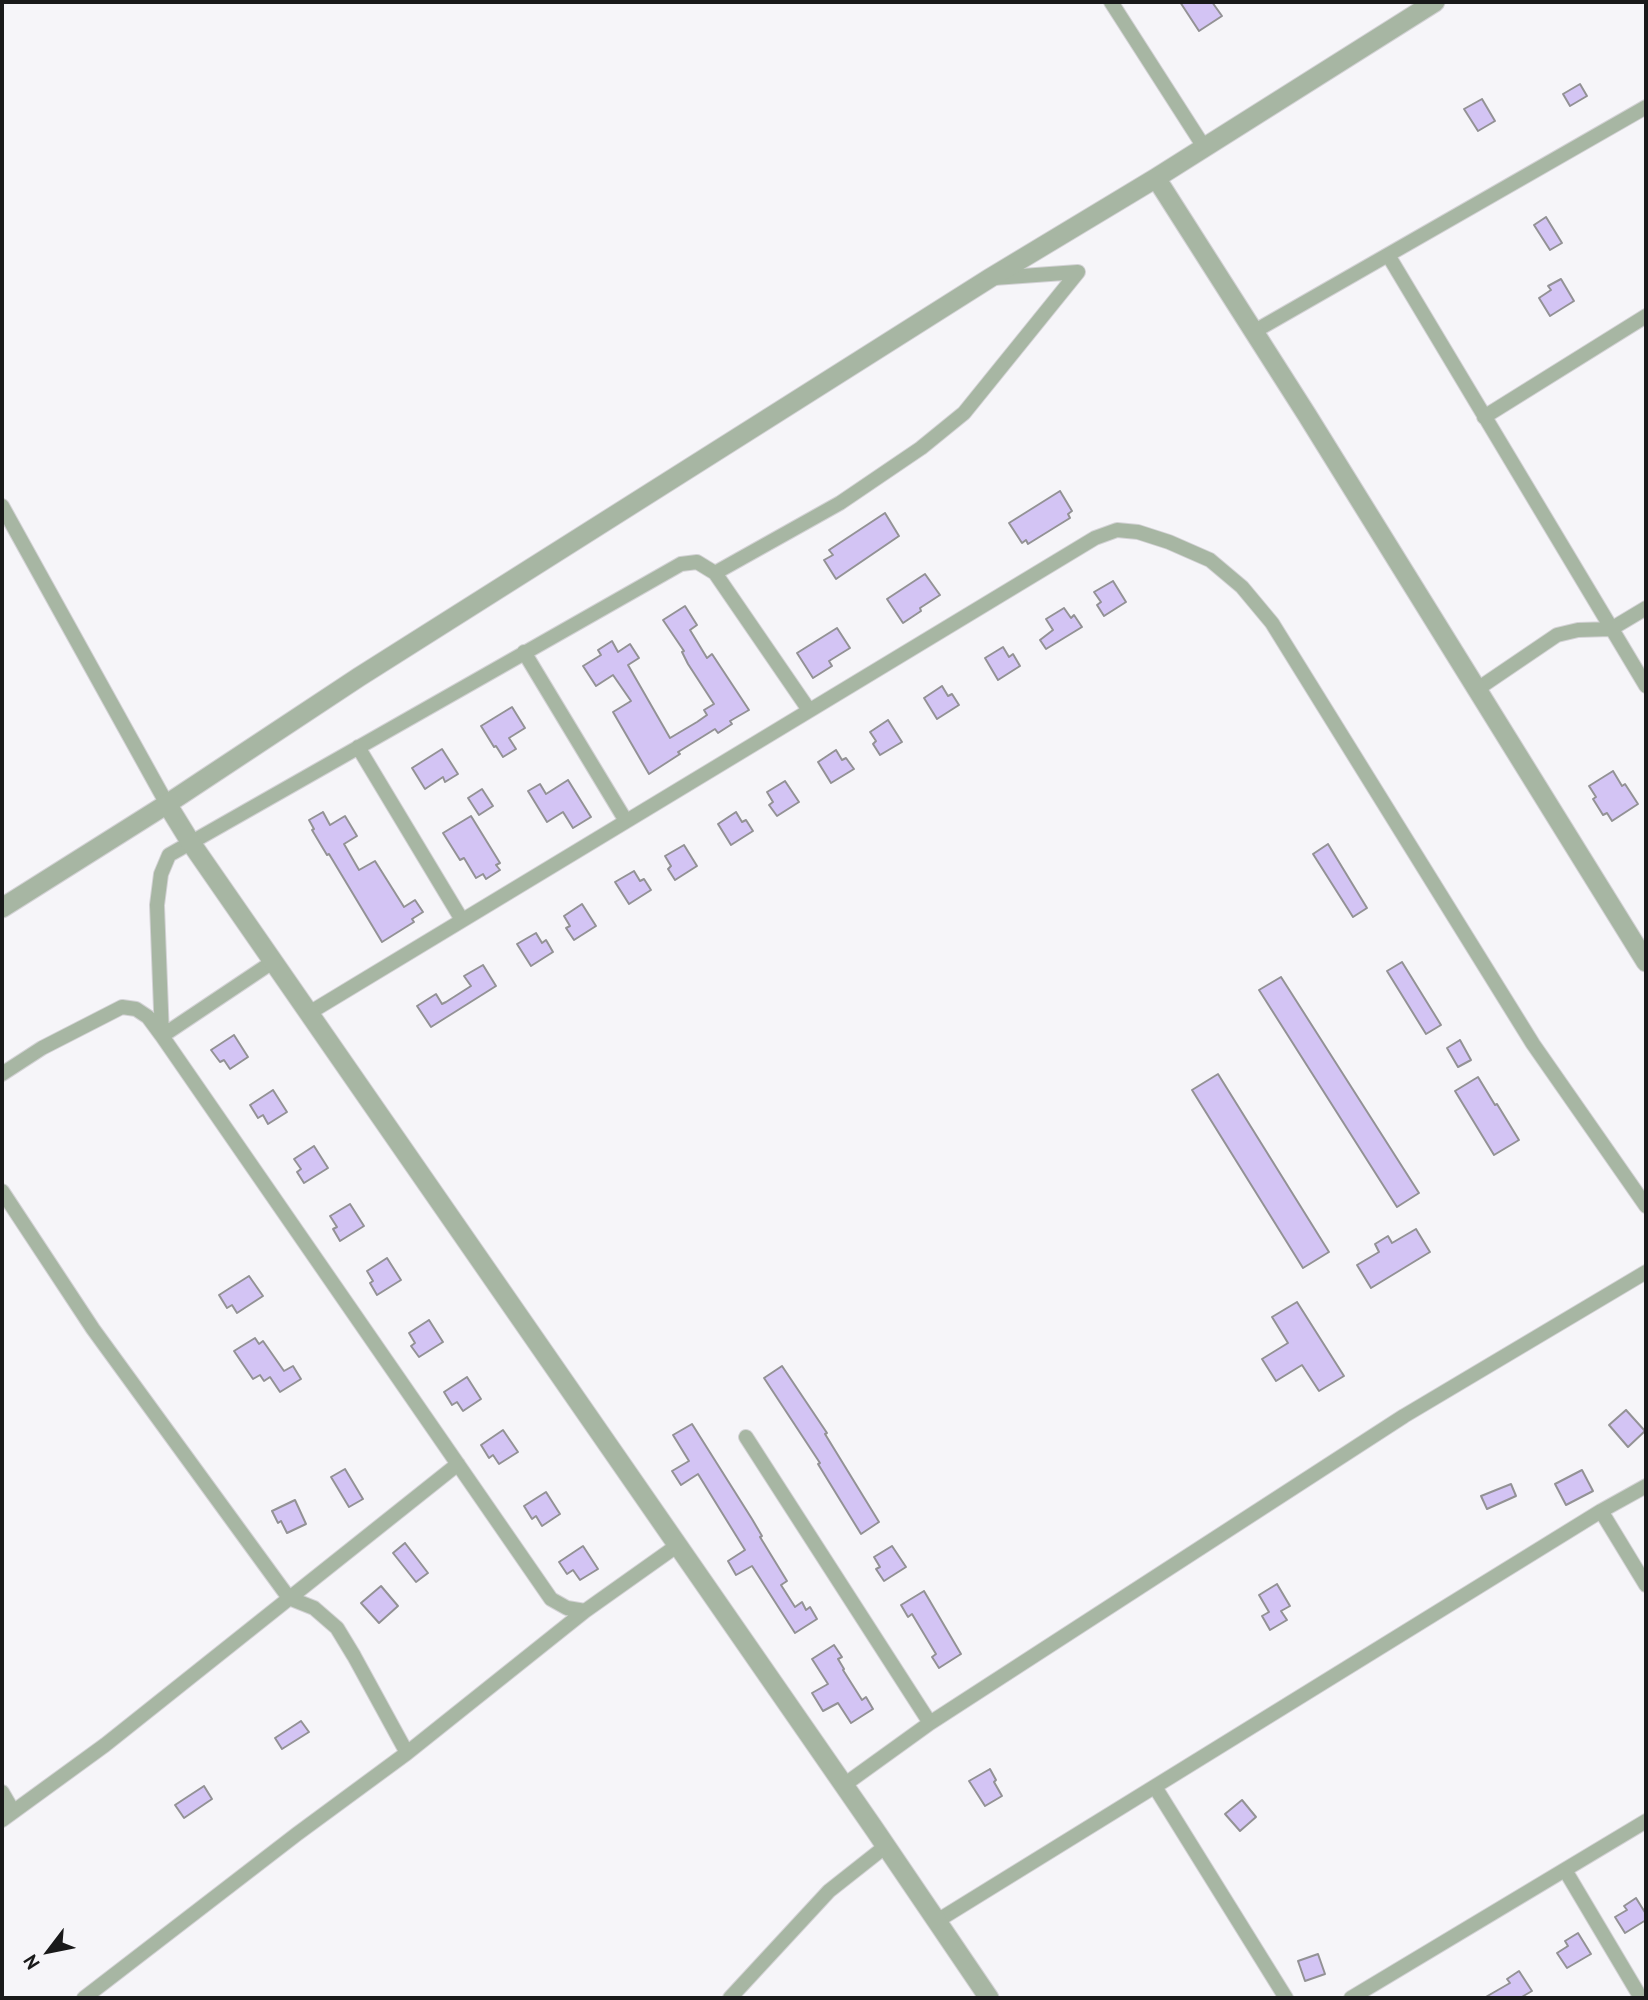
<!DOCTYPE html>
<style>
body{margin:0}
#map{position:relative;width:1648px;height:2000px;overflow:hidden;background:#f6f5f9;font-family:"PT Sans",sans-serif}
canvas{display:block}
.frame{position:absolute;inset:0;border:4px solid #19191a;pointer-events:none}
.north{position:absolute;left:14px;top:1916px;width:70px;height:70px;-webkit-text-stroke:5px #f6f5f9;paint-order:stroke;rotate:238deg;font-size:19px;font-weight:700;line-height:28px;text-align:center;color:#19191a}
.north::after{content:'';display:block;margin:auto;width:24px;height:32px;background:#19191a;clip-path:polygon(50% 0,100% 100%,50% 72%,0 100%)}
</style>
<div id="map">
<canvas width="1648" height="2000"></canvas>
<div class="frame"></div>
<div class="north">N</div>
</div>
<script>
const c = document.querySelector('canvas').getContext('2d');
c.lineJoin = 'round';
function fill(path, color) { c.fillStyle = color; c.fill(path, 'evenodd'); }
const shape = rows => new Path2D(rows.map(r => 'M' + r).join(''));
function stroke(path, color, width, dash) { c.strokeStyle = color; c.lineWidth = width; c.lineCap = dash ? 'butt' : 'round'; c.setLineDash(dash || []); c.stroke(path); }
const building = shape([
 [1180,2,1212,2,1222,16,1199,31,1180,2],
 [1580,84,1587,96,1570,106,1563,94,1580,84],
 [1482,99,1495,121,1478,131,1464,109,1482,99],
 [1546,217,1562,243,1550,250,1534,225,1546,217],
 [1561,279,1574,301,1550,316,1539,298,1551,290,1548,286,1561,279],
 [1060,491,1072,511,1068,514,1070,518,1028,544,1026,540,1022,543,1009,523,1060,491],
 [885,513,899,536,836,579,824,560,833,555,829,550,885,513],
 [925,574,940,595,920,608,921,611,903,623,887,599,925,574],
 [1113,581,1126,602,1104,616,1097,605,1101,602,1094,592,1113,581],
 [685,606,697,625,690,630,707,658,712,654,749,710,730,721,732,724,718,733,715,729,678,752,680,754,649,774,613,712,631,701,613,675,596,686,583,666,601,655,598,650,612,641,618,652,630,644,639,658,628,665,670,738,697,722,707,715,704,710,714,704,688,664,682,652,684,651,663,620,685,606],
 [1064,608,1071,618,1074,615,1082,627,1046,649,1040,640,1053,630,1046,619,1064,608],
 [837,628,850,648,829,661,832,666,813,678,797,653,837,628],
 [1003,647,1009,657,1013,654,1020,666,998,680,985,658,1003,647],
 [942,686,948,696,952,694,959,705,937,719,924,698,942,686],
 [512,707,525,728,509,738,516,749,503,757,496,746,494,747,481,726,512,707],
 [888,720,902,742,880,755,873,744,876,741,870,732,888,720],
 [442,749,458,774,445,782,443,777,425,789,412,768,442,749],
 [836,750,842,760,846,758,854,769,831,783,818,762,836,750],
 [1613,771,1622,786,1625,784,1638,804,1612,821,1607,813,1603,815,1593,799,1596,797,1589,786,1613,771],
 [568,780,591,817,573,828,563,812,547,822,528,791,540,784,546,794,568,780],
 [785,781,799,802,777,816,769,805,773,802,767,792,785,781],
 [482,789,493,806,479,815,468,798,482,789],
 [323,812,330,825,345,816,357,836,344,844,359,870,375,861,404,907,415,900,423,912,412,919,414,922,382,942,329,854,327,855,312,830,314,829,309,820,323,812],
 [736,812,742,822,746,820,753,831,731,845,718,824,736,812],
 [471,816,500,863,496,865,500,870,486,879,483,874,476,878,464,858,460,860,443,833,471,816],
 [1328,844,1367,908,1353,917,1313,854,1328,844],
 [684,845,697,866,675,880,668,869,671,866,665,856,684,845],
 [634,871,640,881,644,879,651,890,629,904,615,882,634,871],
 [582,904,596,926,574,940,566,928,570,926,564,916,582,904],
 [536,933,542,943,546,940,553,952,531,966,517,944,536,933],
 [1402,962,1441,1025,1426,1034,1387,971,1402,962],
 [483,965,496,986,431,1027,417,1006,436,994,442,1004,446,1002,471,986,464,976,483,965],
 [1281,977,1419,1193,1397,1207,1259,990,1281,977],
 [234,1035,248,1057,230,1069,224,1060,220,1062,211,1050,234,1035],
 [1460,1040,1471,1060,1458,1067,1447,1048,1460,1040],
 [1218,1074,1329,1252,1303,1268,1192,1090,1218,1074],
 [1478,1077,1495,1105,1497,1104,1519,1140,1494,1155,1455,1091,1478,1077],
 [273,1090,287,1112,268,1124,263,1115,258,1118,250,1105,273,1090],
 [314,1146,328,1168,304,1183,297,1172,301,1169,294,1159,314,1146],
 [350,1204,364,1226,340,1241,333,1229,337,1227,330,1216,350,1204],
 [1416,1229,1430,1252,1371,1288,1357,1265,1379,1252,1375,1244,1388,1236,1392,1243,1416,1229],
 [387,1258,401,1280,377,1295,370,1283,373,1281,367,1271,387,1258],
 [249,1276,263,1296,237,1313,232,1305,227,1308,219,1295,249,1276],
 [1297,1302,1344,1376,1319,1391,1302,1365,1276,1381,1262,1359,1288,1343,1272,1317,1297,1302],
 [429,1320,443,1342,419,1357,411,1346,415,1343,409,1333,429,1320],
 [255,1338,259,1344,263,1341,284,1371,293,1366,301,1379,280,1392,270,1377,264,1381,260,1375,253,1379,234,1351,255,1338],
 [782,1366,827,1433,825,1434,879,1522,861,1534,818,1464,820,1463,764,1378,782,1366],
 [467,1377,481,1399,463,1411,457,1402,452,1405,444,1392,467,1377],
 [1626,1410,1645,1431,1628,1447,1609,1425,1626,1410],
 [692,1424,752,1519,762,1536,760,1537,787,1581,781,1585,795,1607,802,1602,806,1610,810,1607,817,1619,795,1633,752,1566,736,1575,728,1561,745,1550,698,1474,681,1485,672,1471,689,1461,673,1435,692,1424],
 [503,1430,518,1452,499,1464,493,1455,489,1458,481,1445,503,1430],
 [345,1469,363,1499,349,1507,331,1477,345,1469],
 [1582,1470,1593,1491,1566,1505,1555,1484,1582,1470],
 [1511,1484,1516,1496,1487,1509,1481,1496,1511,1484],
 [546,1492,560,1514,542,1526,536,1516,532,1519,524,1506,546,1492],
 [295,1500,306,1524,287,1533,281,1521,278,1523,272,1511,295,1500],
 [405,1543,428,1573,416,1582,393,1553,405,1543],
 [583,1546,598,1569,580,1580,573,1570,567,1574,559,1562,583,1546],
 [892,1546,906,1567,884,1581,876,1569,880,1567,874,1557,892,1546],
 [1277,1584,1290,1606,1281,1611,1287,1620,1270,1630,1262,1616,1269,1612,1259,1595,1277,1584],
 [381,1586,398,1606,379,1623,361,1603,381,1586],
 [924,1591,961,1654,939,1668,932,1657,936,1654,912,1614,908,1617,901,1605,924,1591],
 [834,1645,842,1657,838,1659,844,1669,843,1670,862,1700,866,1697,873,1709,851,1723,838,1703,823,1711,812,1693,828,1684,812,1659,834,1645],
 [301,1721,309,1732,282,1749,275,1738,301,1721],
 [990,1769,996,1780,994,1782,1002,1796,985,1806,969,1781,990,1769],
 [204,1786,212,1799,184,1818,175,1805,204,1786],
 [1242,1800,1256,1817,1240,1831,1225,1814,1242,1800],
 [1636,1898,1646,1914,1646,1920,1625,1933,1615,1917,1627,1910,1624,1906,1636,1898],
 [1578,1933,1591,1954,1567,1968,1557,1953,1568,1946,1565,1941,1578,1933],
 [1318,1954,1325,1974,1305,1981,1298,1961,1318,1954],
 [1519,1971,1532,1991,1520,1998,1484,1998,1510,1983,1507,1979,1519,1971]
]);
fill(building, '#d3c4f4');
stroke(building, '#939295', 2);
const minor = shape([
 [1111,2,1204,147],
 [1388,255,1646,686],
 [1255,331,1646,107],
 [1484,417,1646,316],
 [2,506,167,804],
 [715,573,840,503,921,448,964,413,1078,272,994,278],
 [524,652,626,821],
 [1476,690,1557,635,1578,630,1611,629,1646,608],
 [358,747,462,920],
 [309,1013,1095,538,1117,530,1138,532,1169,542,1210,560,1242,587,1272,623,1533,1044,1646,1206],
 [2,1074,42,1048,122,1007,136,1009,148,1017,162,1036,274,961],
 [2,1191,93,1329,289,1598,314,1608,337,1628,354,1656,407,1753],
 [746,1437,930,1723],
 [1601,1511,1646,1585],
 [678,1545,585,1611,567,1608,551,1599,162,1036,157,905,161,874,169,855,681,564,697,562,715,573,809,710],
 [844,1785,930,1723,1404,1416,1646,1272],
 [1155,1787,1286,1998],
 [2,1792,13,1811],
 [2,1820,105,1745,458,1464],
 [1565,1870,1641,1998],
 [937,1921,1601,1511,1646,1486],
 [84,1998,297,1834,407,1753,585,1611],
 [730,1998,829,1891,886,1846],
 [1351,1998,1646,1821]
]);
const tertiary = shape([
 [1156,178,1307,415,1646,962],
 [167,804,191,843,875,1830,989,1998],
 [2,908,167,804,359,677,990,278,1156,178,1435,2]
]);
stroke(minor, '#d3d2d5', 16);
stroke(tertiary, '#d3d2d5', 21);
stroke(minor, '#a7b6a3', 14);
stroke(tertiary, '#a7b6a3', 19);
</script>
